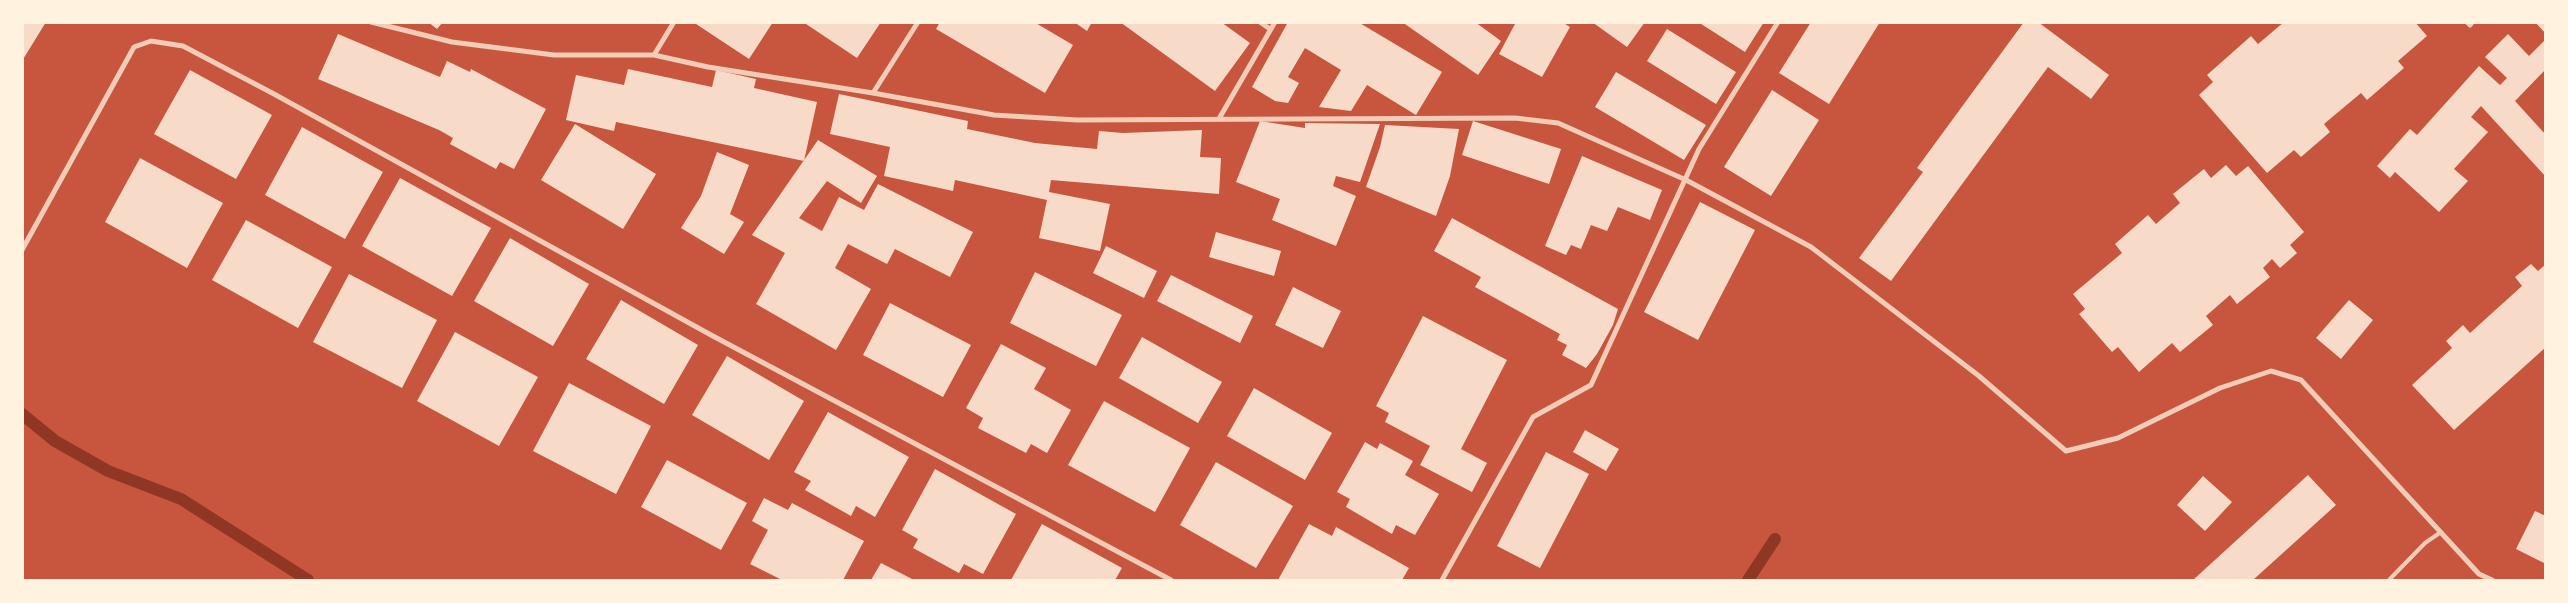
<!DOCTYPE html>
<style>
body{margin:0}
#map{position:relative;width:2568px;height:603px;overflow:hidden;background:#c8553d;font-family:"PT Serif",serif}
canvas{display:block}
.frame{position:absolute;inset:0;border:24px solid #fff3e0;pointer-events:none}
</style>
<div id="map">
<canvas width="2568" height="603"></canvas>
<div class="frame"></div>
</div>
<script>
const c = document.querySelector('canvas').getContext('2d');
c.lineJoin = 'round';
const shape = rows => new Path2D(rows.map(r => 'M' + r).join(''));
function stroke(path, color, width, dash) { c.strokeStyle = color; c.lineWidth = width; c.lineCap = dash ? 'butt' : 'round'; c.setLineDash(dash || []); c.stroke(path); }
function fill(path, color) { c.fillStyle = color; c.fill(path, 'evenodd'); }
stroke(shape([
 [22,414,55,441,108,471,181,499,308,580],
 [1748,580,1775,539]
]), '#8f3625', 12);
fill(shape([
 [22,22,46,22,22,61],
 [428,22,443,22,437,29],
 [693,22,773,22,749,59],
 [803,22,881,22,857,58],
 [940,22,1034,22,1073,45,1045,93,936,29],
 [1074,22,1092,22,1087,31],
 [1120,22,1221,22,1250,43,1215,91],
 [1288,22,1358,22,1442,72,1416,115,1367,85,1351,111,1319,107,1341,70,1305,48,1288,77,1299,83,1288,103,1275,101,1252,87],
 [1402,22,1475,22,1501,41,1478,75],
 [1516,22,1562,22,1570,27,1542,77,1499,54],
 [1592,22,1645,22,1627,47],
 [1698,22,1764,22,1745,52],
 [1811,22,1880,22,1829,104,1779,73],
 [2024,22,2038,22,2109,75,2091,99,2048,67,1891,281,1859,258,1923,172,1917,168],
 [2284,22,2415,22,2427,36,2398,61,2404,68,2367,100,2361,93,2324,124,2330,132,2301,157,2294,150,2267,173,2199,95,2213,82,2207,75,2251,36,2258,44],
 [2535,22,2546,22,2546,34],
 [1667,29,1736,72,1716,104,1647,61],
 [338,34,440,77,447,61,470,72,471,69,546,109,514,169,500,162,496,169,450,144,453,138,439,130,318,79],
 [2508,34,2529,56,2546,39,2546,69,2515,101,2546,135,2546,177,2481,106,2471,117,2488,132,2454,169,2468,181,2439,212,2395,172,2390,178,2377,166,2410,129,2417,135,2479,66,2500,85,2507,78,2485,57],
 [628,69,712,87,716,70,756,79,754,88,817,102,804,161,616,122,614,131,566,120,576,75,624,85],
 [190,70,272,115,236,179,154,134],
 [1616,72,1706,125,1684,160,1595,107],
 [1772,90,1819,120,1771,196,1724,167],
 [839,94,968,121,967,129,1035,143,1097,149,1099,131,1123,133,1202,130,1200,157,1221,158,1219,194,1051,180,1049,192,1110,204,1100,251,1039,238,1047,200,955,180,953,191,884,176,890,147,830,134],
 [1260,121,1305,128,1305,123,1380,124,1360,182,1336,176,1333,186,1356,196,1336,246,1272,220,1280,199,1236,182],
 [1473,121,1561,149,1549,184,1462,155],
 [575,124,656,174,623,229,541,180],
 [1385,125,1459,129,1450,176,1436,216,1366,187,1380,147],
 [302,127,383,172,345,239,265,195],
 [818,140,877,176,861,203,827,181,799,218,822,231,839,197,864,210,878,184,973,232,950,277,895,249,887,264,848,244,835,268,871,289,836,350,756,304,785,253,752,235],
 [717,152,749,165,730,214,744,222,724,254,681,228,701,196],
 [1582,156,1662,190,1650,220,1618,207,1607,231,1591,225,1581,249,1571,245,1566,255,1545,246],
 [140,158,223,203,187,268,105,222],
 [2226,165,2236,176,2248,166,2304,232,2290,245,2297,253,2280,268,2272,259,2263,268,2270,277,2237,304,2230,295,2206,316,2213,325,2180,352,2172,343,2139,372,2118,347,2112,352,2079,314,2085,309,2073,294,2122,253,2115,244,2148,215,2156,224,2180,203,2173,194,2204,169,2211,178],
 [400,178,491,228,452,296,362,246],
 [1700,202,1755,230,1698,340,1644,312],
 [1452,218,1618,309,1613,325,1597,354,1586,368,1562,355,1567,345,1557,340,1560,334,1475,287,1481,277,1434,251],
 [246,220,332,267,298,328,212,280],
 [1216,232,1281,251,1274,276,1209,257],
 [510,238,589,284,553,346,474,301],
 [1106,246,1157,271,1144,298,1093,273],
 [2531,264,2538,271,2546,264,2546,347,2454,430,2412,385,2452,348,2446,341,2463,325,2470,333,2522,286,2515,277],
 [1035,272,1122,315,1096,366,1010,323],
 [349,274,437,320,402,388,313,342],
 [1171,275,1253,316,1240,343,1157,301],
 [1293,287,1341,311,1323,348,1275,325],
 [621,300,698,345,664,404,586,359],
 [2349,300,2373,320,2341,359,2316,338],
 [890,303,971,345,943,397,863,355],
 [1423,316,1507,360,1461,449,1487,463,1472,492,1420,465,1430,446,1385,422,1389,413,1376,406],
 [455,332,538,377,499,446,417,401],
 [1142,337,1222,382,1198,423,1119,378],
 [1001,344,1046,368,1034,389,1071,410,1047,453,1031,444,1026,453,978,428,983,418,966,408],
 [727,356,804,401,769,460,692,415],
 [569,383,651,426,616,494,533,451],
 [1254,388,1332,433,1305,480,1227,436],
 [1104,401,1190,448,1155,512,1068,465],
 [828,412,909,457,875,517,856,506,851,516,805,490,811,481,794,472],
 [1585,430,1619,449,1606,471,1573,452],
 [1365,442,1377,449,1380,443,1413,461,1405,475,1439,494,1415,535,1396,525,1392,534,1346,507,1350,499,1337,492],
 [1546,452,1589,474,1540,568,1497,546],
 [667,460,747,503,721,550,641,507],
 [1216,462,1293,506,1256,568,1180,525],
 [935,469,1016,514,983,574,964,564,959,573,913,548,918,539,902,530],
 [2308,475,2336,505,2253,580,2193,580],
 [2203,476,2232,502,2205,531,2177,505],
 [764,498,788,510,792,503,864,541,843,580,782,580,750,564,768,530,752,521],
 [2535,511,2546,516,2546,564,2516,549],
 [1042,524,1122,568,1115,580,1011,580],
 [1309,524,1332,536,1336,527,1409,568,1402,580,1278,580],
 [881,563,914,580,871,580]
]), '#f7dbc8');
stroke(shape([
 [2389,580,2425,543,2441,532]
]), '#f1ccb7', 4);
stroke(shape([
 [371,22,452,42,554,55,654,55,708,67,873,93,994,115,1077,120,1515,118,1558,123,1686,180,1811,247,1979,376,2066,451,2118,438,2220,388,2271,371,2301,380,2479,574,2492,580],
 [1260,22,1270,29],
 [2467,22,2470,25,2472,22],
 [654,55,674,22],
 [873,93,918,22],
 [1220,117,1275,22],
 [22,250,134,47,151,41,183,46,274,94,711,335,1171,580],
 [1442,580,1533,417,1591,385,1699,149,1778,22]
]), '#f1ccb7', 5);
</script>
